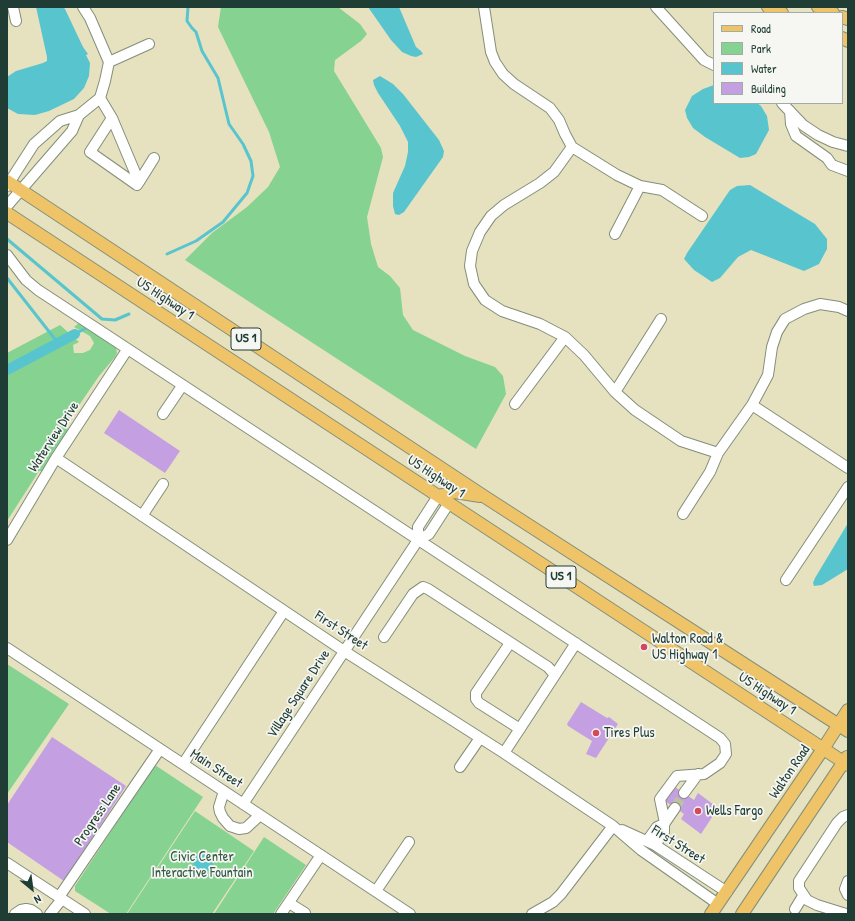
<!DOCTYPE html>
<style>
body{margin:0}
#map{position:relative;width:855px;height:921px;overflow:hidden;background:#e6e1bf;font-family:"Patrick Hand",sans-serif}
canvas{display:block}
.frame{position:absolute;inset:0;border:8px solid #1f3d34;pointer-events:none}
.legend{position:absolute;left:713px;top:12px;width:130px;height:92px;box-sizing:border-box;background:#f6f6f2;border:1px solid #a0aca6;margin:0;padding:5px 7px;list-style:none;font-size:12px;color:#1f3d34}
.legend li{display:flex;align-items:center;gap:8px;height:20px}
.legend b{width:20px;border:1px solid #a0aca6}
.north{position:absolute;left:12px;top:869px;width:40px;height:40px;-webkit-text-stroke:3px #f6f6f2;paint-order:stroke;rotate:151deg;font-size:11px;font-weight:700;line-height:16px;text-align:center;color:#1f3d34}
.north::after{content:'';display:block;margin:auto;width:14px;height:18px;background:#1f3d34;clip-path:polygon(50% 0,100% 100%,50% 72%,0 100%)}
</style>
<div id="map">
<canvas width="855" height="921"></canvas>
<div class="frame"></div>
<ul class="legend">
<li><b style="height:5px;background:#efc469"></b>Road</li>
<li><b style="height:11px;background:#85d291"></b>Park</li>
<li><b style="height:11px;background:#58c5ce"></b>Water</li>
<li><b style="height:11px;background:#c49fe2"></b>Building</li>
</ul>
<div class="north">N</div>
</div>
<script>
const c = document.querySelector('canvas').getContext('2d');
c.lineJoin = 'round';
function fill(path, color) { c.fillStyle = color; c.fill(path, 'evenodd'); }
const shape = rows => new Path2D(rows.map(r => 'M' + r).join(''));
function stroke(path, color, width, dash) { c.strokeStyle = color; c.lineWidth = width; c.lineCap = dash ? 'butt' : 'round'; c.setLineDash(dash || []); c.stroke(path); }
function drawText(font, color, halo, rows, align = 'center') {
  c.font = font + ' "Patrick Hand",sans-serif'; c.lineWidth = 3.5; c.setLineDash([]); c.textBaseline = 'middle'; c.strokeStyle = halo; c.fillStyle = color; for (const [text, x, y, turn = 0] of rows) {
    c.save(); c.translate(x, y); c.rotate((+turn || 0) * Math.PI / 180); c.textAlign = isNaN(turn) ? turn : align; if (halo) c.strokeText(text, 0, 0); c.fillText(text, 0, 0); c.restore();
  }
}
fill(shape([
 [221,7,338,7,360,24,367,34,361,41,335,60,334,71,381,148,383,157,367,217,371,244,378,267,390,276,400,288,403,315,413,330,465,356,495,367,503,376,506,394,476,449,185,260,212,233,247,207,268,187,280,167,269,132,218,27],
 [80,322,116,347,117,353,115,357,99,376,67,423,68,432,54,450,42,471,39,471,7,521,7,353,60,325,79,342,73,345,74,353,83,353,90,350,94,343,90,336,74,327],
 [7,664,69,704,7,794],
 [155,765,203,797,126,914,111,914,75,891,75,886],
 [195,811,254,851,212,914,127,914],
 [264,837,306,865,273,914,214,914]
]), '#85d291');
fill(shape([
 [36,7,63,7,65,9,83,47,88,54,86,55,90,63,89,76,84,88,74,99,49,111,35,115,18,114,7,108,7,77,16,71,43,63,47,61,47,57],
 [368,7,399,7,416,47,421,51,423,54,416,57,411,56,402,52,391,40],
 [380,76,393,84,403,94,439,140,444,151,443,157,404,212,399,215,395,214,393,206,393,193,405,166,408,152,408,142,400,126,378,93,374,85,373,80],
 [714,85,714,103,757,103,761,106,767,116,769,130,756,154,749,157,740,158,705,137,693,128,687,118,685,110,692,96,703,89],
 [750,185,815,224,827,239,827,249,819,264,804,271,751,250,738,257,720,278,712,282,694,270,684,259,687,253,730,190,737,186],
 [848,523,848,569,822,585,814,586,813,583,815,578],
 '193 863a10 10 0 1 1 20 0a10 10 0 1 1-20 0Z'
]), '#58c5ce');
stroke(shape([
 [7,239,102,319,115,320,129,314],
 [167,254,196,241,223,222,247,193,253,176,251,161,243,144,229,124,218,78,202,51,196,32,192,28,187,21,188,7],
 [7,278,58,343],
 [75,334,86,328]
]), '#58c5ce', 3);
stroke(shape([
 [7,370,75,334]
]), '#58c5ce', 10);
fill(shape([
 [119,410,180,451,165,473,104,433],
 [581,702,607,718,609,717,618,724,596,758,586,754,592,741,568,726,567,724],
 [52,737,126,786,64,881,7,842,7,805],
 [672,785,694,800,698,793,718,808,701,834,681,819,684,814,662,799]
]), '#c49fe2');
stroke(shape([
 [675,808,684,793]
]), '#bec0a3', 10, [10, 5]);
const minor = shape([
 [13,7,16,21],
 [484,7,491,52,495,62,503,74,514,84,550,108,559,120,565,134,572,147,617,175,640,186,662,190,702,216],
 [656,7,704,60,714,65],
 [109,62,149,44],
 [100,98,112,118,139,182,137,185,90,152,112,118],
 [782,103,803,125,818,135,833,142,848,146],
 [790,111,791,124,796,136,827,158,832,165,848,171],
 [572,147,554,172,540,183,504,205,491,216,480,232,472,251,470,266,474,284,485,300,502,311,540,324,565,337,584,355,615,392,635,410,681,441,718,453],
 [139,182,154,158],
 [7,186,34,144,60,121,79,115,100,98,105,81,109,62,90,18,83,7],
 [7,206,72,131,79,115],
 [615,234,640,186],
 [7,255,26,280,38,290,720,738,725,744,726,754,720,763,704,774,677,776,660,799,665,823],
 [615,392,661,319],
 [515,404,565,337],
 [752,405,848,468],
 [163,414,182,386],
 [56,458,344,651,504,753,613,826,641,850,718,904],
 [683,514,710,472,718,453,752,405,768,375,772,347,777,332,785,319,804,309,820,304,839,307,848,311],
 [142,516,163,484],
 [7,540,56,458,127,350],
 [418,540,418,527,438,496],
 [786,580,848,487],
 [384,637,413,594,423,587,428,589,548,667,555,675],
 [510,643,476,693,476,699,479,703,520,729],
 [7,648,410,914],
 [504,753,576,643],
 [183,764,284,611],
 [460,767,480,738],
 [224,791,219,807,220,812,223,818,230,826,239,829,246,828,260,815],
 [684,793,698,774],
 [243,804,418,540,429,534,449,503],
 [622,830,655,845,727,892],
 [647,841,657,827,664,824],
 [655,845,664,832,664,824,675,808],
 [7,863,85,914],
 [848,881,845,889,848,895],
 [376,891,409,842],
 [59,897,160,749],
 [289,903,305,913],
 [795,909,803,896],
 [15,914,21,910,26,909,31,910,37,914],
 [50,914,62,899],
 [281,914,321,855],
 [532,914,553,902,561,894,613,826],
 [846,914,817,905,807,900,799,888,799,881,837,823,843,817,848,815]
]);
const major = shape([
 [768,7,782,13],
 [818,7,833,13],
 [842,17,848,19],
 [842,38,848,41],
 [7,181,485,497,848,731],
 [7,213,848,765],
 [438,496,455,492,480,496],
 [711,914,823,749,848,710],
 [742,914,847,757]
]);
stroke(minor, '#828f7a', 12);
stroke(major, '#828f7a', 14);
stroke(minor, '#fff', 10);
stroke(major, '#efc469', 12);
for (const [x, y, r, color] of [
 [644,647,4,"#d1495b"],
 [596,733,4,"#d1495b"],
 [698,811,4,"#d1495b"]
]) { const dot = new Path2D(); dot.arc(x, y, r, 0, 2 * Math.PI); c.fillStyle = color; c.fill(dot); stroke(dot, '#f6f6f2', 1.5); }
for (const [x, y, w] of [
 [246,339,30],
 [561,577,30]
]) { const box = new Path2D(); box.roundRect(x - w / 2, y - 11, w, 22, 3); c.fillStyle = '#f6f6f2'; c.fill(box); stroke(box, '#1f3d34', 1); }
drawText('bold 13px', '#1f3d34', null, [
 ["US 1",246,339],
 ["US 1",561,577]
]);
drawText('14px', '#1f3d34', '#f6f6f2', [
 ["US Highway 1",165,299,33],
 ["Waterview Drive",54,437,-57],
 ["US Highway 1",436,477,33],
 ["First Street",341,631,33],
 ["Village Square Drive",299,694,-57],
 ["US Highway 1",767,694,33],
 ["Main Street",216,769,33],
 ["Walton Road",790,772,-56],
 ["Progress Lane",98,815,-56],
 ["First Street",678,845,32]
]);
drawText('14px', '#1f3d34', '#f6f6f2', [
 ["Walton Road &",652,639],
 ["US Highway 1",652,655],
 ["Tires Plus",604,733],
 ["Wells Fargo",706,811]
], 'left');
drawText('14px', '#335b47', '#f6f6f2', [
 ["Civic Center",202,857],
 ["Interactive Fountain",202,873]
]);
</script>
